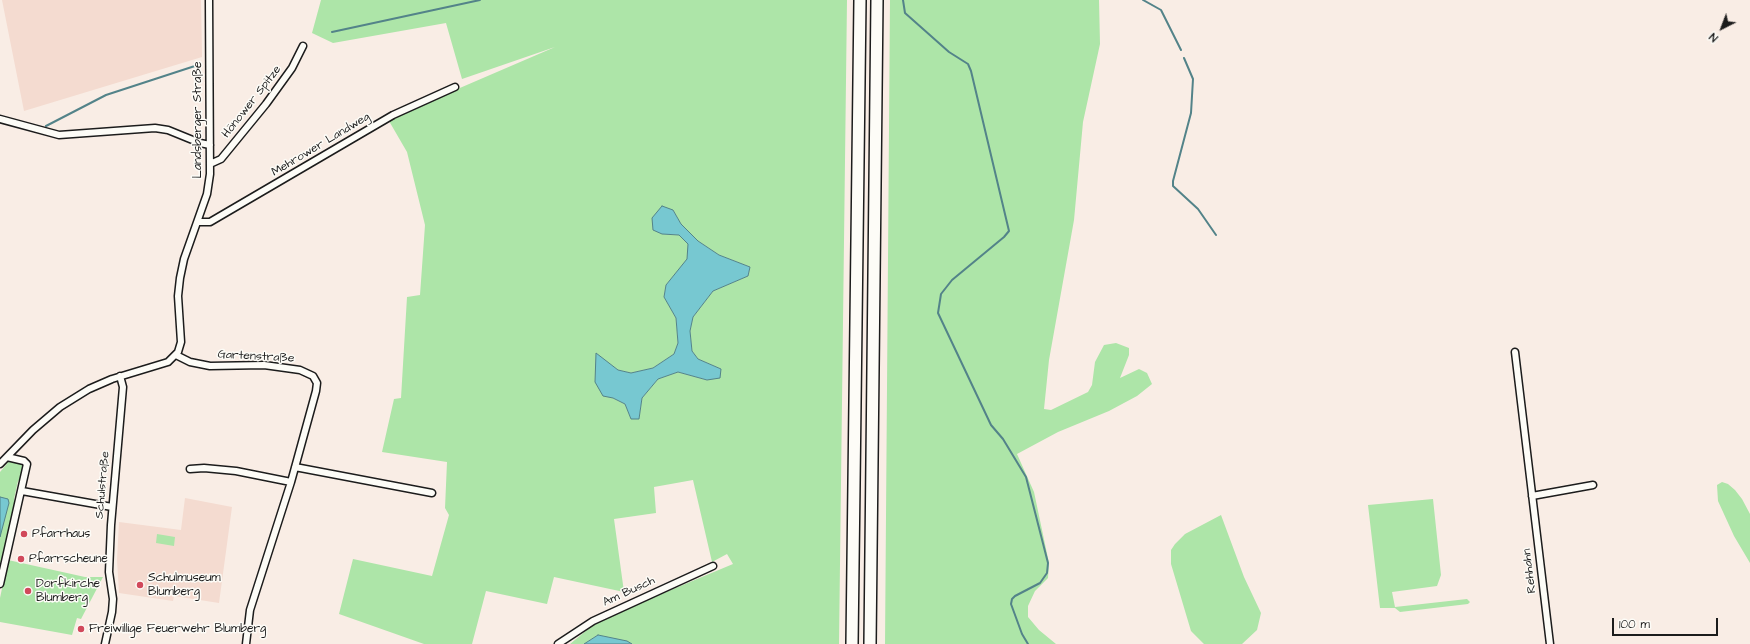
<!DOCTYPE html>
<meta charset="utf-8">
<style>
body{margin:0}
#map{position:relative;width:1750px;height:644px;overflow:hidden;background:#f9ede5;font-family:"Architects Daughter",sans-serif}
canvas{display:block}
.north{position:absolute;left:1702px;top:8px;width:40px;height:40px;-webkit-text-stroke:3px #fdfcf7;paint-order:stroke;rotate:222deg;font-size:11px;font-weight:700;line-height:16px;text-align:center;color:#1c1c1c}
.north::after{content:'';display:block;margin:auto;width:14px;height:18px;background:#1c1c1c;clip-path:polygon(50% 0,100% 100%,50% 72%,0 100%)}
.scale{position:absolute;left:1612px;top:618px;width:106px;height:18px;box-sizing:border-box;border:2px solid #1c1c1c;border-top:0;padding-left:5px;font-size:12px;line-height:14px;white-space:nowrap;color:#1c1c1c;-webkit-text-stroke:3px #fdfcf7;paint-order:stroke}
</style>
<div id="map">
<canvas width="1750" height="644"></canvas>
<div class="north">N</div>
<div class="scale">100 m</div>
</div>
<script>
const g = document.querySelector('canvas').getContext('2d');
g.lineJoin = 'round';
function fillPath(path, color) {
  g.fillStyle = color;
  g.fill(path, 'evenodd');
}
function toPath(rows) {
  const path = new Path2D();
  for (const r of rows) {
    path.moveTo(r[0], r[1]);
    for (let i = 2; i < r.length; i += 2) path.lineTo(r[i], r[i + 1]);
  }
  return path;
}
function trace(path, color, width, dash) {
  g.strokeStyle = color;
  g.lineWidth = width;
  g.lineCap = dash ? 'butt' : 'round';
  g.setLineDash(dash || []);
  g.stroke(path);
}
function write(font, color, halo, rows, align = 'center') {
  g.font = font + ' "Architects Daughter",sans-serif';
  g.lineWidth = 3;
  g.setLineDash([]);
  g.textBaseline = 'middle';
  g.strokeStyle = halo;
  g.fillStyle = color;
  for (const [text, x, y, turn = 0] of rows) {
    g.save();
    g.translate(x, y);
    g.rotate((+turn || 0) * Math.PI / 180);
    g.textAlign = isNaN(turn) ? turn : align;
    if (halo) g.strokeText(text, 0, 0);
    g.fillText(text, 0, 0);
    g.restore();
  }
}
fillPath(toPath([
 [2,0,201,0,202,57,24,111],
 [185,498,232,507,219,603,174,596,173,601,119,593,117,560,119,522,181,530]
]), '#f4dbd0');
fillPath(toPath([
 [321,0,847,0,839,644,632,644,598,635,584,644,570,644,599,620,733,564,727,554,712,562,693,480,654,487,656,513,614,519,624,592,554,577,547,604,486,591,472,644,424,644,339,614,353,559,432,576,449,515,445,508,447,462,382,452,394,399,401,398,407,297,420,295,425,225,407,152,389,121,418,106,555,47,462,79,446,23,333,43,312,33],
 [673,210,681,224,698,241,719,255,750,267,748,276,713,291,693,317,690,331,692,351,698,359,721,369,707,380,678,372,658,379,642,398,639,419,631,419,625,404,613,398,596,354,618,370,631,373,653,368,674,354,678,343,676,318,664,297,666,285,688,259,688,244,679,235,663,234],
 [890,0,1099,0,1100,44,1083,122,1074,220,1049,360,1044,409,1051,410,1088,392,1092,385,1095,362,1104,345,1116,343,1129,348,1129,355,1120,378,1139,369,1147,373,1152,384,1137,396,1109,411,1058,432,1017,454,1034,492,1049,563,1048,578,1035,591,1028,606,1028,617,1039,630,1056,644,885,644],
 [11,459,22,462,22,478,18,481,14,499,16,503,0,577,0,472],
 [1722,482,1728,484,1735,490,1742,499,1750,514,1750,563,1734,536,1718,501,1717,485],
 [1433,499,1441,575,1437,586,1392,592,1395,607,1467,599,1470,602,1468,604,1400,612,1395,608,1380,608,1368,505],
 [1221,515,1244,577,1261,613,1257,630,1242,644,1204,644,1191,631,1171,564,1171,550,1175,544,1185,534],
 [157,534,175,537,174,546,156,543],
 [8,560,85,577,103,577,81,619,77,618,72,635,0,622,0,598]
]), '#ade5a8');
const water = toPath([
 [662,206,673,210,681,224,698,241,719,255,750,267,748,276,713,291,693,317,690,331,692,351,698,359,721,369,720,378,707,380,678,372,658,379,642,398,639,419,631,419,625,404,613,398,603,396,595,382,596,353,618,370,631,373,653,368,674,354,678,343,676,318,664,297,666,285,687,259,688,244,679,235,662,234,653,230,652,218,662,206],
 [0,497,8,499,9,503,0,537,0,497],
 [598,635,627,641,632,644,584,644,598,635]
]);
fillPath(water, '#77c8d1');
trace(water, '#538389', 1);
trace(toPath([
 [903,0,905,13,949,52,968,64,971,71,1009,231,1004,237,952,280,941,294,938,313,991,425,1003,439,1026,477,1048,563,1047,573,1040,583,1015,596,1012,599,1011,604,1022,634,1028,644],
 [1143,0,1161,10,1181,50],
 [332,32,480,0],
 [1184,58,1193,79,1191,113,1173,181,1173,186,1198,209,1216,235],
 [46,126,106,95,201,64]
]), '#538389', 2);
const minor = toPath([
 [0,119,59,135,155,128,168,130,200,143,210,145],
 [210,164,221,159,266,104,292,68,303,46],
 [199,222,210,222,393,115,455,87],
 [1515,352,1550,644],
 [176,355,190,362,210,366,264,365,300,370,313,376,317,383,316,391,291,482,250,610,246,644],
 [0,464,33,430,60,407,89,389,112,379,168,362,178,352,181,342,178,296,180,278,184,259,207,194,210,174,209,0],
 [295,467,432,493],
 [190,469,204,468,236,471,291,482],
 [22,491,112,507],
 [1532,496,1593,485],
 [0,584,27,464,24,461,7,457],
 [105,644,112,612,113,599,109,572,111,525,123,387,120,376],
 [558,644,593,621,713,566]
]);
const motorway = toPath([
 [852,644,860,0],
 [870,644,877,0]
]);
trace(minor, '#1c1c1c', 9);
trace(motorway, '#1c1c1c', 14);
trace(minor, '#fdfcf7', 6);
trace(motorway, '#fdfcf7', 11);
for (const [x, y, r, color] of [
 [24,534,4,"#d1495b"],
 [21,559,4,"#d1495b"],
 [140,585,4,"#d1495b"],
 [28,591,4,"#d1495b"],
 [81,629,4,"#d1495b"]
]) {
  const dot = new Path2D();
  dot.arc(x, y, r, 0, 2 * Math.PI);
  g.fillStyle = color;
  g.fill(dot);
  trace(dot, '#fdfcf7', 1.5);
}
write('12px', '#1c1c1c', '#fdfcf7', [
 ["Hönower Spitze",252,102,-52],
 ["Landsberger Straße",198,120,-90],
 ["Mehrower Landweg",321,145,-31],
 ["Gartenstraße",256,357,3],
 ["Schulstraße",103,485,-85],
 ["Rehhahn",1530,571,-97],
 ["Am Busch",629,592,-25]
]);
write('12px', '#1c1c1c', '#fdfcf7', [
 ["Pfarrhaus",32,534],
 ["Pfarrscheune",29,559],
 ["Schulmuseum",148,578],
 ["Blumberg",148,592],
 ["Dorfkirche",36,584],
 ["Blumberg",36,598],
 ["Freiwillige Feuerwehr Blumberg",89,629]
], 'left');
</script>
